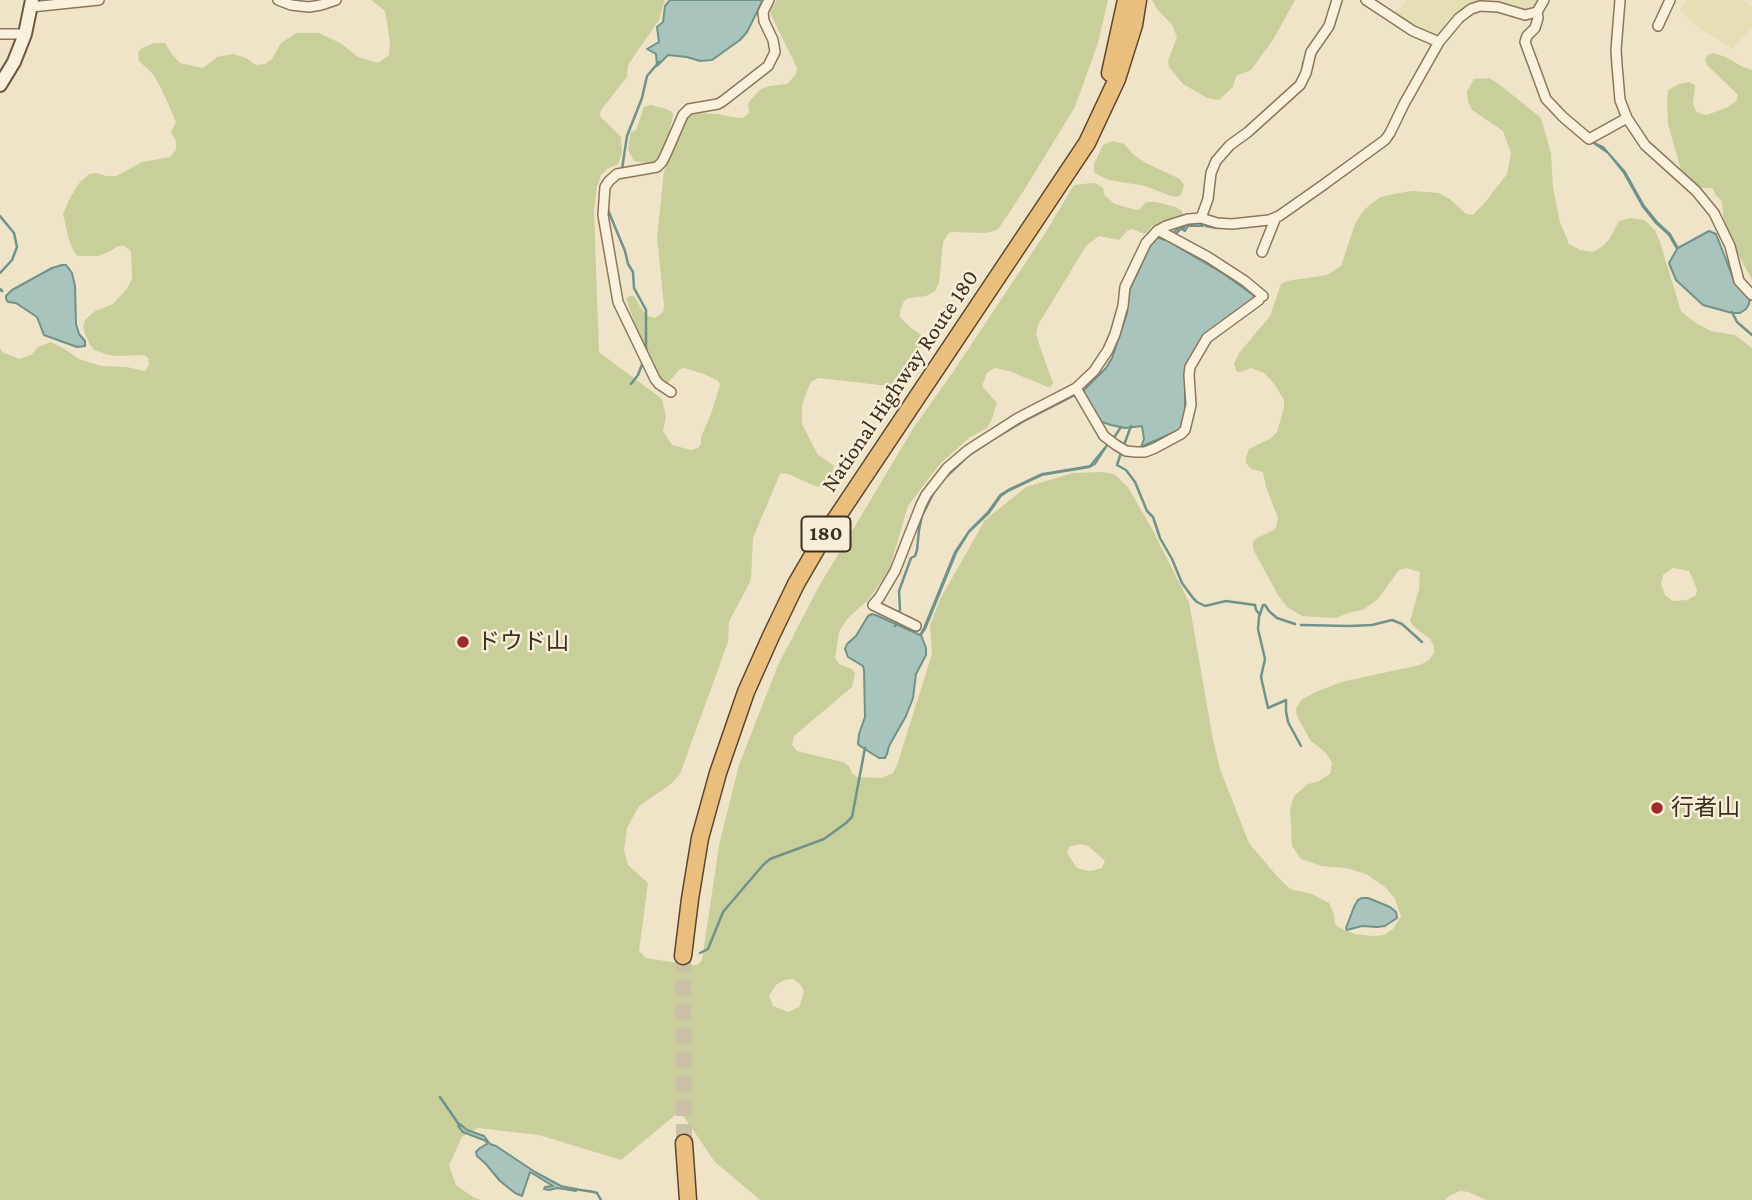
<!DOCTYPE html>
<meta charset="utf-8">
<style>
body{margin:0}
canvas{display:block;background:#f0e4c8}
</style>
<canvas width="1752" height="1200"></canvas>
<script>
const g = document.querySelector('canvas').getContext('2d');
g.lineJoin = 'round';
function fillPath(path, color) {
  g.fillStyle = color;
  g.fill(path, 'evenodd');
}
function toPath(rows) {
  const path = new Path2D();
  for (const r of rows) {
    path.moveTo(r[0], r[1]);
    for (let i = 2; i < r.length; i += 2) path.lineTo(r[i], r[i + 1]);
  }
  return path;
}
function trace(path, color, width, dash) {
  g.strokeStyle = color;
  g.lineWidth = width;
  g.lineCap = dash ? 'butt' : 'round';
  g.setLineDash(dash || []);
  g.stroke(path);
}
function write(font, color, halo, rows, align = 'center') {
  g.font = font + ' "Crimson Pro","Noto Sans JP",serif';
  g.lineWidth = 5;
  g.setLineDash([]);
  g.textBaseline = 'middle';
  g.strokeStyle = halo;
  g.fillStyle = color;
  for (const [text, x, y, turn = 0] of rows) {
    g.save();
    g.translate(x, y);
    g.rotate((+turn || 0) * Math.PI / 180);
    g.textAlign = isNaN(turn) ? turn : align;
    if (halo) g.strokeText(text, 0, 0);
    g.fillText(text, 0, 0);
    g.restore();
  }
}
fillPath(toPath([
 [1407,0,1541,0,1536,8,1526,11,1485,3,1442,33,1433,36,1415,29,1394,14],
 [1686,0,1744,0,1752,6,1752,28,1732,49,1717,38,1702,31,1680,10]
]), '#e6deb5');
fillPath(toPath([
 [371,0,665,0,659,20,628,65,627,77,601,110,600,116,621,137,622,153,618,164,607,169,601,175,597,187,594,211,599,352,662,399,666,417,663,431,672,445,691,450,698,448,701,444,701,437,711,414,720,385,718,381,704,374,684,368,680,369,667,384,662,382,638,333,626,298,632,295,635,297,641,308,648,316,655,318,663,312,664,306,657,237,664,171,685,121,689,116,696,113,718,114,731,117,743,118,749,113,748,104,751,99,761,89,769,86,787,84,796,74,797,68,771,15,771,10,777,0,1108,0,1098,43,1075,107,1023,192,999,228,995,231,986,233,951,232,948,234,943,242,939,283,935,291,926,296,909,298,904,301,900,312,900,317,911,328,920,334,923,338,920,348,898,381,892,386,888,386,819,378,812,381,809,386,802,405,802,424,818,455,833,465,834,467,829,482,821,487,815,486,788,474,782,473,780,474,753,538,751,580,729,622,728,642,680,774,671,784,639,806,627,828,624,850,628,865,648,883,639,951,646,958,691,965,697,965,702,960,719,845,739,765,778,665,818,588,914,427,953,372,1044,235,1072,188,1075,185,1091,183,1097,184,1103,188,1105,196,1115,204,1136,210,1140,209,1146,202,1156,202,1175,207,1181,210,1184,215,1182,217,1152,226,1145,234,1132,229,1127,231,1119,240,1099,236,1086,246,1038,325,1036,334,1038,341,1053,383,1050,388,1009,371,994,368,987,373,982,386,997,403,992,419,987,428,970,437,939,465,908,506,889,570,869,599,848,618,839,632,835,658,839,664,852,669,855,674,852,687,794,736,792,745,797,751,843,762,849,766,852,773,857,777,882,778,893,773,897,765,932,654,930,626,939,601,985,520,1026,487,1073,473,1101,472,1114,474,1128,487,1152,529,1189,602,1213,740,1220,769,1249,843,1276,875,1290,889,1312,894,1329,903,1334,914,1335,924,1342,929,1355,934,1373,936,1384,935,1393,929,1401,916,1395,899,1385,887,1366,874,1346,868,1321,866,1301,859,1292,846,1290,809,1294,796,1308,784,1317,782,1330,774,1332,763,1326,753,1310,740,1297,716,1296,709,1301,700,1316,692,1341,682,1420,665,1429,660,1434,653,1434,646,1430,639,1413,626,1410,621,1419,589,1420,572,1406,568,1399,570,1378,599,1363,610,1351,612,1336,618,1302,616,1287,607,1278,595,1253,549,1253,542,1257,538,1274,530,1276,527,1278,518,1266,487,1263,472,1251,469,1246,463,1246,457,1249,449,1271,438,1277,432,1284,407,1284,400,1275,385,1264,373,1251,368,1240,372,1236,371,1234,364,1239,353,1270,316,1281,284,1287,281,1327,275,1341,266,1355,224,1363,211,1372,203,1381,197,1399,193,1413,191,1439,193,1450,199,1466,214,1473,215,1486,201,1507,174,1511,153,1503,131,1472,110,1468,102,1467,91,1474,79,1489,78,1499,84,1541,118,1551,153,1553,188,1560,222,1569,244,1580,250,1593,252,1603,246,1610,238,1619,221,1630,218,1644,220,1655,230,1660,242,1681,311,1694,322,1711,331,1735,335,1752,348,1752,1200,1486,1200,1469,1192,1460,1191,1449,1196,1445,1200,760,1200,715,1162,680,1111,621,1160,539,1135,478,1128,462,1137,449,1165,456,1185,473,1197,481,1200,0,1200,0,348,2,352,19,359,31,355,38,347,51,342,63,348,79,359,101,366,127,367,145,371,149,365,148,358,144,355,116,356,105,354,94,350,89,343,83,328,85,320,95,311,113,304,126,290,132,279,131,251,124,246,118,246,109,252,98,256,78,256,74,252,69,240,63,214,70,198,80,182,89,174,96,173,106,176,116,176,142,162,170,157,176,150,176,141,171,132,176,122,162,90,153,74,139,61,138,53,142,48,154,43,165,43,171,53,180,63,203,68,217,57,233,54,246,58,256,65,265,64,272,59,281,43,296,33,319,33,342,44,358,57,378,63,389,55,390,42,385,11],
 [1673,568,1689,571,1697,589,1696,595,1687,600,1673,601,1665,595,1661,584,1663,575],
 [1080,844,1088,846,1105,861,1102,868,1090,871,1077,868,1067,853,1069,847],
 [793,979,800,984,804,991,799,1007,788,1012,773,1006,769,996,776,985,784,980],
 [1152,0,1295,0,1273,40,1251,70,1236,76,1233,87,1219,100,1207,98,1183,84,1169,67,1168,61,1177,37,1172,25,1157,9],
 [1713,53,1726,57,1743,67,1752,70,1752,280,1724,228,1722,201,1717,197,1712,188,1702,188,1694,183,1681,170,1668,124,1667,102,1668,90,1679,84,1689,82,1695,85,1693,104,1696,111,1701,114,1707,115,1728,107,1736,101,1738,95,1707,65,1705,59,1708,55],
 [651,105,666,109,672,112,673,116,666,145,660,160,651,164,634,161,628,150,630,133,636,130,644,107],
 [1113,141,1124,144,1134,155,1146,163,1180,179,1184,185,1181,195,1176,197,1168,195,1145,186,1109,180,1098,175,1094,172,1094,164,1103,145]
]), '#c9cf9b');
const water = toPath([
 [670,0,763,0,747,32,740,40,712,60,700,61,687,57,668,55,657,66,656,54,647,49,659,42,657,27,663,22,665,6,670,0],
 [1592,142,1603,147,1625,172,1644,206,1657,222,1670,234,1678,248,1709,231,1716,234,1735,283,1750,297,1749,304,1746,309,1740,313,1732,313,1703,305,1676,280,1669,263,1677,249,1669,235,1655,222,1643,207,1624,173,1608,153,1592,142],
 [1196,223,1203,224,1203,226,1188,226,1185,231,1183,230,1184,228,1181,229,1168,241,1224,274,1256,297,1206,333,1189,361,1185,374,1185,410,1181,429,1141,447,1144,439,1142,426,1125,428,1111,425,1099,421,1083,391,1106,368,1112,358,1127,313,1129,291,1151,244,1157,237,1164,240,1180,227,1196,223],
 [62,265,66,265,72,273,75,286,76,324,79,334,85,341,85,346,77,347,44,335,37,317,16,303,8,302,6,299,6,296,12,290,52,268,62,265],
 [1108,444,1095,464,1090,467,1042,475,1008,491,1001,496,989,513,969,532,956,553,925,629,921,635,926,648,926,655,916,674,913,698,906,716,889,746,887,754,885,758,879,758,860,746,858,744,859,734,865,717,864,670,863,666,848,657,845,649,847,644,856,636,868,616,872,614,878,616,920,635,924,628,955,552,969,531,988,512,1000,495,1008,490,1042,474,1090,466,1108,444],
 [1362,898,1368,898,1390,907,1396,912,1397,918,1385,926,1377,927,1362,926,1347,930,1346,928,1354,907,1358,900,1362,898],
 [460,1124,467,1130,484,1136,490,1144,496,1146,535,1172,561,1186,576,1189,576,1191,557,1188,549,1190,544,1189,545,1187,553,1186,530,1172,522,1196,515,1193,500,1181,486,1164,477,1156,476,1152,480,1148,487,1144,486,1141,463,1132,458,1126,460,1124]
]);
fillPath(water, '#a9c4bc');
trace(water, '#6f938a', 2);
trace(toPath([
 [1303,66,1303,63],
 [622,169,627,136,642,98,647,76,659,62],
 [608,210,625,251,628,264,633,272,634,288,646,310,646,351],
 [0,216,14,233,17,247,12,260,0,273],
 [1206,226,1217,228],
 [0,289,2,291],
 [1732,312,1737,322,1752,335],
 [631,384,638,375,643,362],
 [1115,436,1121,427],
 [1124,445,1131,426],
 [1121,453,1117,465,1126,470,1135,482,1147,511,1153,517,1160,538,1172,559,1182,583,1193,598,1197,602,1205,606,1226,601,1255,605,1256,610,1260,615],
 [947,476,968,456,992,440,1024,421,1077,394],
 [1295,624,1277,618,1269,611,1265,605,1263,605,1259,617,1258,629,1265,659,1261,677,1268,708,1286,700,1286,711,1288,722,1301,746],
 [1301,625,1350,626,1372,625,1392,620,1402,624,1422,642],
 [895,626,900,610,899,591,911,558,915,556,917,550,919,530,922,516,934,492],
 [700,953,708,949,723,912,763,865,770,859,824,839,846,823,852,817,865,748],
 [440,1097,460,1126],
 [574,1189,594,1192,597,1193,601,1200]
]), '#6f938a', 2.5);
trace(toPath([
 [683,956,684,1143]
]), '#ccc0a6', 16, [16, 8]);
const minor = toPath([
 [278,0,291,5,309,7,321,5,336,0],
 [1366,0,1413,31,1439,42],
 [1544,0,1537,12,1538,18,1535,28,1527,36,1525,42,1546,99,1563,117,1589,139,1627,118],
 [1620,0,1616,50,1617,65,1620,100,1627,118,1645,145,1696,191,1714,213,1730,246,1739,281,1752,295],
 [31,7,99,0],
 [1658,26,1670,0],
 [0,34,25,34],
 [1201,218,1208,199,1211,173,1216,161,1230,145,1248,132,1300,85,1306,73,1311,52,1329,26,1337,0],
 [1158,230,1208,257,1245,281,1263,296],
 [1262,252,1276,217],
 [1076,388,1104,436,1116,445,1126,451,1136,452,1145,452,1155,448,1181,434,1185,430,1191,405,1189,375,1190,367,1207,338,1259,300],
 [671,392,659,384,655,379,618,302,603,215,605,187,609,181,617,174,657,167,662,162,666,154,683,115,689,109,718,104,723,101,768,66,775,52,773,40,764,21,763,12,769,0],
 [916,626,873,605,879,598,895,571,921,505,926,495,947,468,968,450,1018,418,1076,388,1094,371,1108,350,1115,334,1123,306,1125,287,1146,243,1157,231,1166,226,1188,219,1201,218,1217,223,1232,224,1269,220,1279,216,1319,188,1385,140,1390,133,1404,104,1439,42,1459,18,1471,9,1480,6,1498,7,1525,15,1537,12]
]);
const secondary = toPath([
 [0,85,14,62,25,34,32,0]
]);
const trunk = toPath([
 [1110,73,1126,0],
 [683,956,690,899,700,838,718,773,746,692,771,636,796,584,821,541,1087,143,1117,79,1134,25,1138,0],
 [684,1143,688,1200]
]);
trace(minor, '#8d765c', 12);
trace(secondary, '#6f573f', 16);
trace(trunk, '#5b4430', 19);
trace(minor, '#faf1dc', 9);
trace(secondary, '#faf1dc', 12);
trace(trunk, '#eabe7c', 16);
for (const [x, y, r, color] of [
 [463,642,7,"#9e2a2b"],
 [1657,808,7,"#9e2a2b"]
]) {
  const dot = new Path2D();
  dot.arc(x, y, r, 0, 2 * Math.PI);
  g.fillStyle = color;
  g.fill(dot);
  trace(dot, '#f7eed8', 2.5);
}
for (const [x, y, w] of [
 [826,534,49]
]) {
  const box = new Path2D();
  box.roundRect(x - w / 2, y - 17.5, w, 35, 5);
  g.fillStyle = '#f7eed8';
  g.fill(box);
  trace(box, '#3d2e20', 2);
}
write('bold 21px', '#3d2e20', null, [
 ["180",826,534]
]);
write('23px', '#3d2e20', '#f7eed8', [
 ["National Highway Route 180",900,381,-56]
]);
write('23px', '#3d2e20', '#f7eed8', [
 ["ドウド山",477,642],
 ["行者山",1671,808]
], 'left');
</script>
